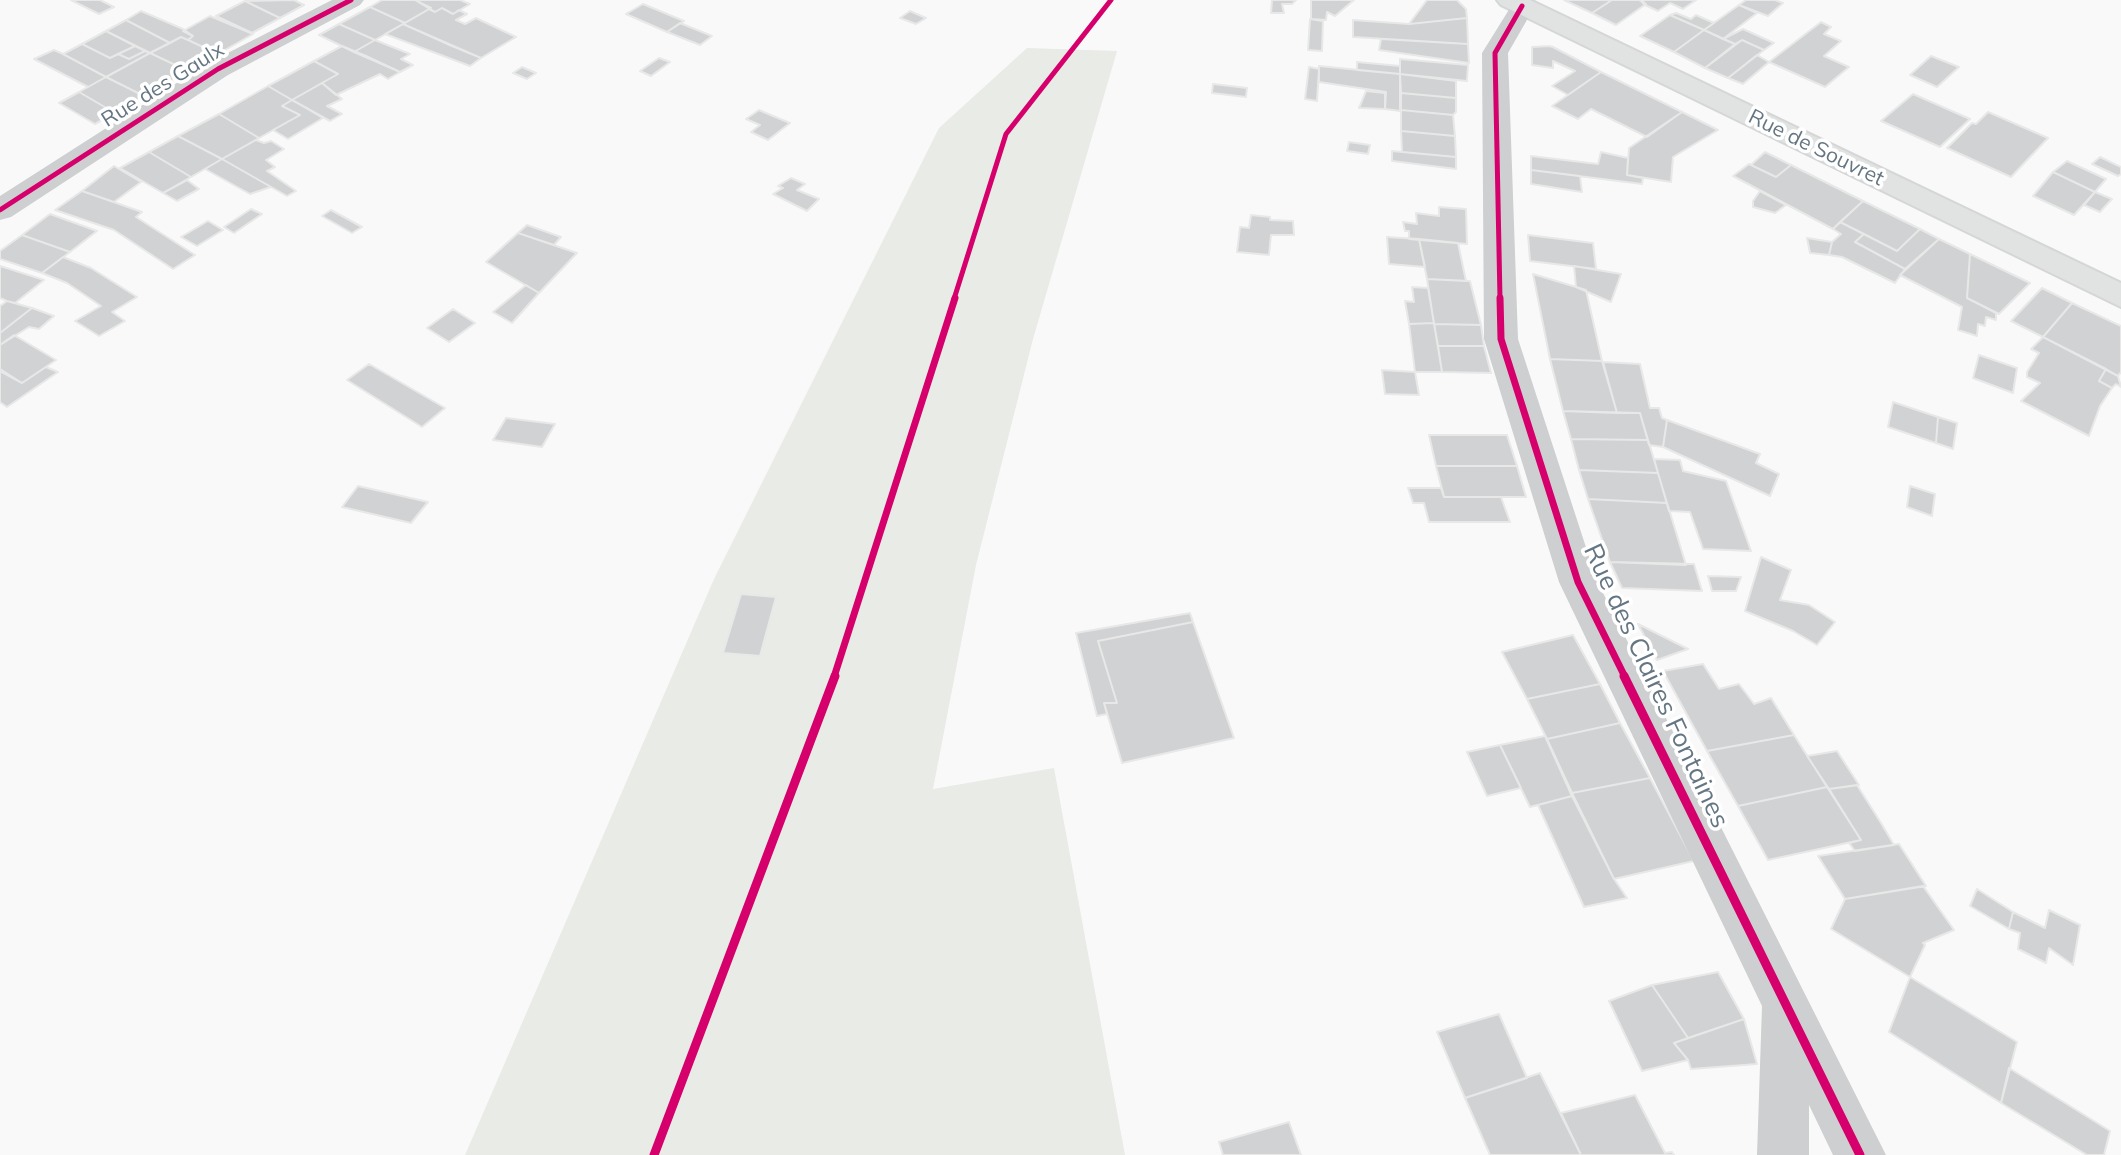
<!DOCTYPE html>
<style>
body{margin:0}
canvas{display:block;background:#f9f9f9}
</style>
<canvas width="2121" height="1155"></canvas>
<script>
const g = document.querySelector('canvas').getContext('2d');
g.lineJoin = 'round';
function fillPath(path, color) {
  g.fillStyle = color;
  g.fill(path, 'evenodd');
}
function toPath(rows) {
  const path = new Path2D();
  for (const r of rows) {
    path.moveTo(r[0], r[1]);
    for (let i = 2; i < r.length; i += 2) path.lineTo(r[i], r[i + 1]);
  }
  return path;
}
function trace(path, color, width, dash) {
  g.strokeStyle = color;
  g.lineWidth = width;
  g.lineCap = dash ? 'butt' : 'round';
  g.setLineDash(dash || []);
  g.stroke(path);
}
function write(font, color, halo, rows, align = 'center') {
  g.font = font + ' Mulish,sans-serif';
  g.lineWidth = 7;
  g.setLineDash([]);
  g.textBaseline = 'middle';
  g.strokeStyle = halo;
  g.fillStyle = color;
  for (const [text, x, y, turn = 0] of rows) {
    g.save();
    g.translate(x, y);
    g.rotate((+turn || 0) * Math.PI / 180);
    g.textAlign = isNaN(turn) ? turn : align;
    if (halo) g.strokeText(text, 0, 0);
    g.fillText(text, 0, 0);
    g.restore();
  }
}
fillPath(toPath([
 [1027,48,1117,51,1033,339,976,565,933,789,1054,768,1125,1155,465,1155,714,579,939,128]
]), '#e8ebe6');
const building = toPath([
 [71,0,100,0,114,7,99,14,71,0],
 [294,0,304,5,280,18,245,1,294,0],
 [382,0,415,0,431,8,405,23,370,7,382,0],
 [415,0,460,0,470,4,453,14,442,8,435,12,415,0],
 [1272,0,1296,0,1292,4,1282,4,1284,13,1271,13,1272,0],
 [1311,0,1354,0,1335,16,1327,12,1326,20,1311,19,1311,0],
 [1427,0,1457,0,1466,9,1467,18,1409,24,1427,0],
 [1564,0,1612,0,1592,13,1564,0],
 [1612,0,1639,0,1646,4,1616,25,1592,13,1612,0],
 [1645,0,1696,0,1683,9,1670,3,1658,11,1645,5,1642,2,1645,0],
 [1746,0,1775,0,1783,3,1768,16,1739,5,1746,0],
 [245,1,255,6,280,18,252,33,216,16,245,1],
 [643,4,684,21,667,32,626,14,643,4],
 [1739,5,1757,13,1723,39,1704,30,1739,5],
 [370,7,405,23,375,40,339,24,370,7],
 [442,8,453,14,459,10,467,14,456,20,465,24,476,18,516,37,481,58,403,24,429,9,435,12,442,8],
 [141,11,183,29,193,36,188,40,181,37,170,43,126,20,141,11],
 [910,11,926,18,916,24,900,18,910,11],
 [1676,13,1691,19,1696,15,1714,23,1704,30,1670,15,1676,13],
 [1670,15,1704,30,1674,52,1640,36,1670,15],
 [210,16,253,34,218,54,188,40,193,36,183,31,210,16],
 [1467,18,1468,44,1353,37,1353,20,1409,24,1467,18],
 [1310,19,1323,21,1322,51,1308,50,1310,19],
 [126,20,170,43,150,53,106,31,126,20],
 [1821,22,1831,27,1824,34,1841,41,1824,56,1849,67,1825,87,1769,62,1821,22],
 [680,23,712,36,700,45,667,32,680,23],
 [339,24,375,40,354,52,319,35,339,24],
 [403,24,452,46,481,58,470,66,385,34,403,24],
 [1743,29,1774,43,1764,50,1742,40,1735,44,1723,39,1743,29],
 [1704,30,1735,44,1705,68,1674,52,1704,30],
 [106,31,135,46,110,58,82,44,106,31],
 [181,37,188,40,218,54,188,71,150,53,181,37],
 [1381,39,1468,44,1469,63,1379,50,1381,39],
 [375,40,410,54,401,59,413,65,400,72,354,52,375,40],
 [1742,40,1764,50,1728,78,1705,68,1742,40],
 [82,44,110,58,118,54,129,59,145,51,150,53,106,77,63,54,82,44],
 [135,46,145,51,129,59,118,54,135,46],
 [342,46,366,56,400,72,388,79,380,74,336,95,322,83,338,74,314,61,342,46],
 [1549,46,1553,47,1601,72,1568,95,1552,86,1575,71,1553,61,1553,68,1532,65,1532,47,1549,46],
 [54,50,63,54,106,77,88,87,34,59,54,50],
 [150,53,188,71,144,96,106,77,150,53],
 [1757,55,1769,62,1743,84,1728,78,1757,55],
 [1931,56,1959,67,1937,87,1910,75,1931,56],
 [659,58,670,62,651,76,640,71,659,58],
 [1400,59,1468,65,1467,81,1400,74,1400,59],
 [314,61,338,74,292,100,268,86,314,61],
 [1357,62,1400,66,1400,74,1357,70,1357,62],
 [1319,66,1400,74,1400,111,1385,109,1386,92,1319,82,1319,66],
 [522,67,536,73,527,79,513,73,522,67],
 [1309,67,1319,69,1317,101,1305,99,1309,67],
 [1601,72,1680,111,1682,112,1647,137,1591,109,1578,119,1552,106,1601,72],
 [1400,74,1456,81,1456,98,1401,93,1400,74],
 [106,77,144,96,115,113,79,92,106,77],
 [322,83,342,99,327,106,342,114,330,121,292,100,322,83],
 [1213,84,1247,88,1246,97,1212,93,1213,84],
 [268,86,292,100,282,106,300,115,259,138,219,114,268,86],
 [1366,91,1385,93,1385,109,1359,108,1366,91],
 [79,92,115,113,95,124,59,103,79,92],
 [1401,93,1456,98,1456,112,1453,115,1401,110,1401,93],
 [1913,94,1970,119,1940,147,1881,121,1913,94],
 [292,100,323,118,288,139,273,130,300,115,282,106,292,100],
 [759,110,773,116,790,123,768,140,751,132,760,125,746,119,759,110],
 [1401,110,1453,115,1455,136,1401,131,1401,110],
 [1682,112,1718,130,1673,157,1671,182,1627,175,1629,148,1682,112],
 [1988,112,2048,138,2011,177,1947,148,1972,123,1976,124,1988,112],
 [219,114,259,138,222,159,178,136,219,114],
 [1401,131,1455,136,1456,157,1402,152,1401,131],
 [178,136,222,159,191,177,149,152,178,136],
 [256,140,264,143,271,141,284,149,266,160,275,167,267,171,296,191,287,196,222,159,256,140],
 [1349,142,1370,145,1368,154,1347,151,1349,142],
 [1392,151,1456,157,1456,169,1392,161,1392,151],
 [149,152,191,177,163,193,120,168,149,152],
 [1601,152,1628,158,1627,175,1643,178,1642,184,1531,170,1531,156,1598,164,1601,152],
 [1765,152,1791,165,1776,177,1751,165,1765,152],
 [2100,157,2121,167,2121,174,2118,176,2092,164,2100,157],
 [222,159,271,187,250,194,205,169,222,159],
 [2067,161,2106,179,2095,192,2053,172,2067,161],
 [1749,164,1776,177,1791,165,1863,201,1833,229,1733,176,1749,164],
 [114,166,141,182,114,202,82,191,114,166],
 [1531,170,1580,176,1582,192,1531,184,1531,170],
 [2053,172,2095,192,2074,215,2033,196,2053,172],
 [791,178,805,184,797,190,819,199,807,211,773,194,783,188,778,186,791,178],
 [187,180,199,189,177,201,163,193,187,180],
 [82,191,142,212,136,217,195,255,173,269,114,230,55,210,82,191],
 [1760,191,1786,205,1775,213,1753,207,1753,201,1760,191],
 [2095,192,2112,199,2100,212,2084,205,2095,192],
 [1863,201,1918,228,1920,229,1897,251,1840,222,1863,201],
 [1439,207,1466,209,1467,244,1409,239,1409,231,1405,231,1403,222,1417,224,1416,213,1439,216,1439,207],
 [251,209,262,214,234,233,224,227,251,209],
 [331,210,362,227,352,233,322,216,331,210],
 [50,214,97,231,70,252,22,235,50,214],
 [1251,215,1270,217,1270,220,1293,221,1294,235,1271,235,1269,255,1237,252,1240,227,1249,228,1251,215],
 [208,221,223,230,197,246,181,237,208,221],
 [1840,222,1864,234,1855,242,1905,269,1895,283,1842,257,1829,255,1832,242,1841,234,1833,229,1840,222],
 [527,225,561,237,554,245,518,233,527,225],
 [1920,229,1939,239,1905,269,1855,242,1864,234,1897,251,1920,229],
 [518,233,577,253,539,293,486,262,518,233],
 [22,235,70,252,42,273,0,259,0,251,22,235],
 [1528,235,1593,243,1596,269,1530,261,1528,235],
 [1387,237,1419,239,1425,267,1389,264,1387,237],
 [1807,238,1832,242,1829,255,1810,253,1807,238],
 [1419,239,1458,243,1466,281,1427,279,1419,239],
 [1939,239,1970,254,1967,298,1996,313,1996,320,1986,317,1985,326,1978,324,1977,336,1958,330,1962,307,1900,275,1939,239],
 [1970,254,2030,283,1999,314,1967,298,1970,254],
 [63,257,91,268,137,297,112,312,125,321,99,336,75,321,101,306,67,283,42,273,63,257],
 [0,266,44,280,15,303,7,301,0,298,0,266],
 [1574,266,1621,274,1611,302,1576,287,1574,266],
 [1533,274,1586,290,1602,361,1550,359,1533,274],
 [1427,279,1470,281,1481,325,1434,324,1427,279],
 [526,285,539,293,512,323,493,312,526,285],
 [1412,287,1428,288,1434,323,1409,324,1405,301,1414,302,1412,287],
 [2042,288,2072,303,2043,337,2011,321,2042,288],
 [7,301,32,308,0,333,0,306,7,301],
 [2072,303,2121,326,2121,372,2118,376,2043,337,2072,303],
 [32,308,54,316,39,329,29,327,0,345,0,333,32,308],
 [453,309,475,323,449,342,427,328,453,309],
 [1434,323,1442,372,1415,372,1409,324,1434,323],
 [1434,324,1481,325,1484,346,1438,346,1434,324],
 [14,335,56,360,22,383,0,369,0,345,14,335],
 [2043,337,2106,369,2099,381,2112,388,2100,406,2089,436,2021,401,2040,383,2027,377,2027,372,2039,353,2031,349,2043,337],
 [1438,346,1484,346,1491,373,1442,372,1438,346],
 [1979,355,2017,368,2013,393,1973,378,1979,355],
 [1550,359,1602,361,1617,413,1563,411,1550,359],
 [1603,362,1640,364,1650,408,1659,408,1662,418,1667,420,1663,447,1649,445,1640,413,1617,413,1603,362],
 [369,364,445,408,422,427,347,380,369,364],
 [46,367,58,372,7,407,0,402,0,371,22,383,46,367],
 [2106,369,2118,376,2121,387,2116,384,2112,388,2099,381,2106,369],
 [1382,370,1415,372,1419,395,1385,394,1382,370],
 [1893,402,1938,417,1936,443,1888,427,1893,402],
 [1563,411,1640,413,1648,440,1571,439,1563,411],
 [1938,417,1957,423,1953,449,1936,443,1938,417],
 [506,418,555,424,542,447,493,440,506,418],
 [1667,420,1760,454,1756,463,1779,474,1770,496,1663,447,1667,420],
 [1429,435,1507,435,1517,466,1436,466,1429,435],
 [1571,439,1648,440,1658,473,1579,470,1571,439],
 [1654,459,1680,460,1683,471,1726,481,1751,551,1703,549,1690,512,1669,511,1654,459],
 [1436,466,1517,466,1526,497,1444,497,1436,466],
 [1579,470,1658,473,1667,503,1588,499,1579,470],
 [358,486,428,502,411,523,342,507,358,486],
 [1910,486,1935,494,1932,516,1907,507,1910,486],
 [1408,488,1441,488,1444,497,1501,497,1510,522,1429,522,1424,503,1413,503,1408,488],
 [1588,499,1667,503,1686,565,1610,562,1588,499],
 [1761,557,1791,570,1780,600,1809,605,1835,622,1817,645,1793,631,1745,611,1761,557],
 [1610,562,1694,564,1702,591,1622,588,1610,562],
 [1708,576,1741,577,1736,591,1712,591,1708,576],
 [741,594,776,597,760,656,723,653,741,594],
 [1190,613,1193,622,1098,641,1117,703,1104,703,1107,714,1097,716,1076,633,1190,613],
 [1193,622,1234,738,1122,763,1104,703,1117,703,1098,641,1193,622],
 [1638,624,1688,649,1657,660,1638,624],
 [1573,635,1600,684,1527,699,1502,652,1573,635],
 [1703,664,1719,689,1739,684,1754,704,1771,698,1794,735,1707,751,1663,671,1703,664],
 [1600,684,1620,723,1547,739,1527,699,1600,684],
 [1620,723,1650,778,1572,793,1547,739,1620,723],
 [1794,735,1827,787,1738,806,1707,751,1794,735],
 [1545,736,1572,796,1530,807,1500,745,1545,736],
 [1500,745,1521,788,1487,796,1467,752,1500,745],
 [1837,751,1859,785,1829,789,1807,756,1837,751],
 [1650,778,1694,861,1614,879,1572,793,1650,778],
 [1857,785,1881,823,1894,845,1855,851,1849,843,1861,840,1829,789,1857,785],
 [1827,787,1861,840,1768,860,1738,806,1827,787],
 [1572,796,1614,879,1627,898,1584,907,1538,805,1572,796],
 [1899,844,1926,886,1845,899,1818,856,1899,844],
 [1923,886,1954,930,1923,943,1925,945,1910,977,1831,929,1845,899,1923,886],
 [1977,889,2013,912,2009,929,1970,906,1977,889],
 [2049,910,2080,925,2073,965,2049,948,2046,963,2018,949,2020,933,2009,929,2013,912,2045,928,2049,910],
 [1718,972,1744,1019,1688,1038,1652,985,1718,972],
 [1910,977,2017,1042,2001,1103,1889,1032,1910,977],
 [1652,985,1688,1038,1674,1043,1688,1060,1642,1071,1609,1001,1652,985],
 [1499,1014,1527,1078,1465,1098,1437,1032,1499,1014],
 [1744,1019,1757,1064,1691,1069,1688,1060,1674,1043,1744,1019],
 [2009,1068,2110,1131,2104,1155,2087,1155,2001,1103,2009,1068],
 [1540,1073,1581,1155,1490,1155,1465,1098,1540,1073],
 [1635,1095,1665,1153,1672,1152,1674,1155,1581,1155,1561,1113,1635,1095],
 [1289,1122,1301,1155,1223,1155,1219,1142,1289,1122]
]);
fillPath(building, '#d0d2d3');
trace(building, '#e8e8e8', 2);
const secondary = toPath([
 [1497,0,1530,0,2121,283,2121,307,1501,5,1497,0]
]);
trace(secondary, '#d5d6d7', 4);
fillPath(toPath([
 [332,0,364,0,360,5,228,75,11,217,0,220,0,196,208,63,332,0],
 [1515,0,1531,1,1535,6,1508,53,1518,339,1597,581,1886,1155,1833,1155,1809,1105,1809,1155,1757,1155,1762,1006,1559,582,1484,339,1482,53,1515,0]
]), '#cecfd0');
fillPath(secondary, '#e1e2e2');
trace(toPath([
 [0,210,218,69,351,0],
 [954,299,1006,134,1111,0],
 [1500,299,1495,53,1522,6]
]), '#d6006c', 5);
trace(toPath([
 [1500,298,1501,339,1578,582,1625,677],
 [834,677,955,298]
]), '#d6006c', 7);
trace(toPath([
 [1624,676,1860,1155],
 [654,1155,835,676]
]), '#d6006c', 9);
write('21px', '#657683', '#fff', [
 ["Rue des Gaulx",163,85,-32],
 ["Rue de Souvret",1816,148,26]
]);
write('26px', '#657683', '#fff', [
 ["Rue des Claires Fontaines",1656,686,65]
]);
</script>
